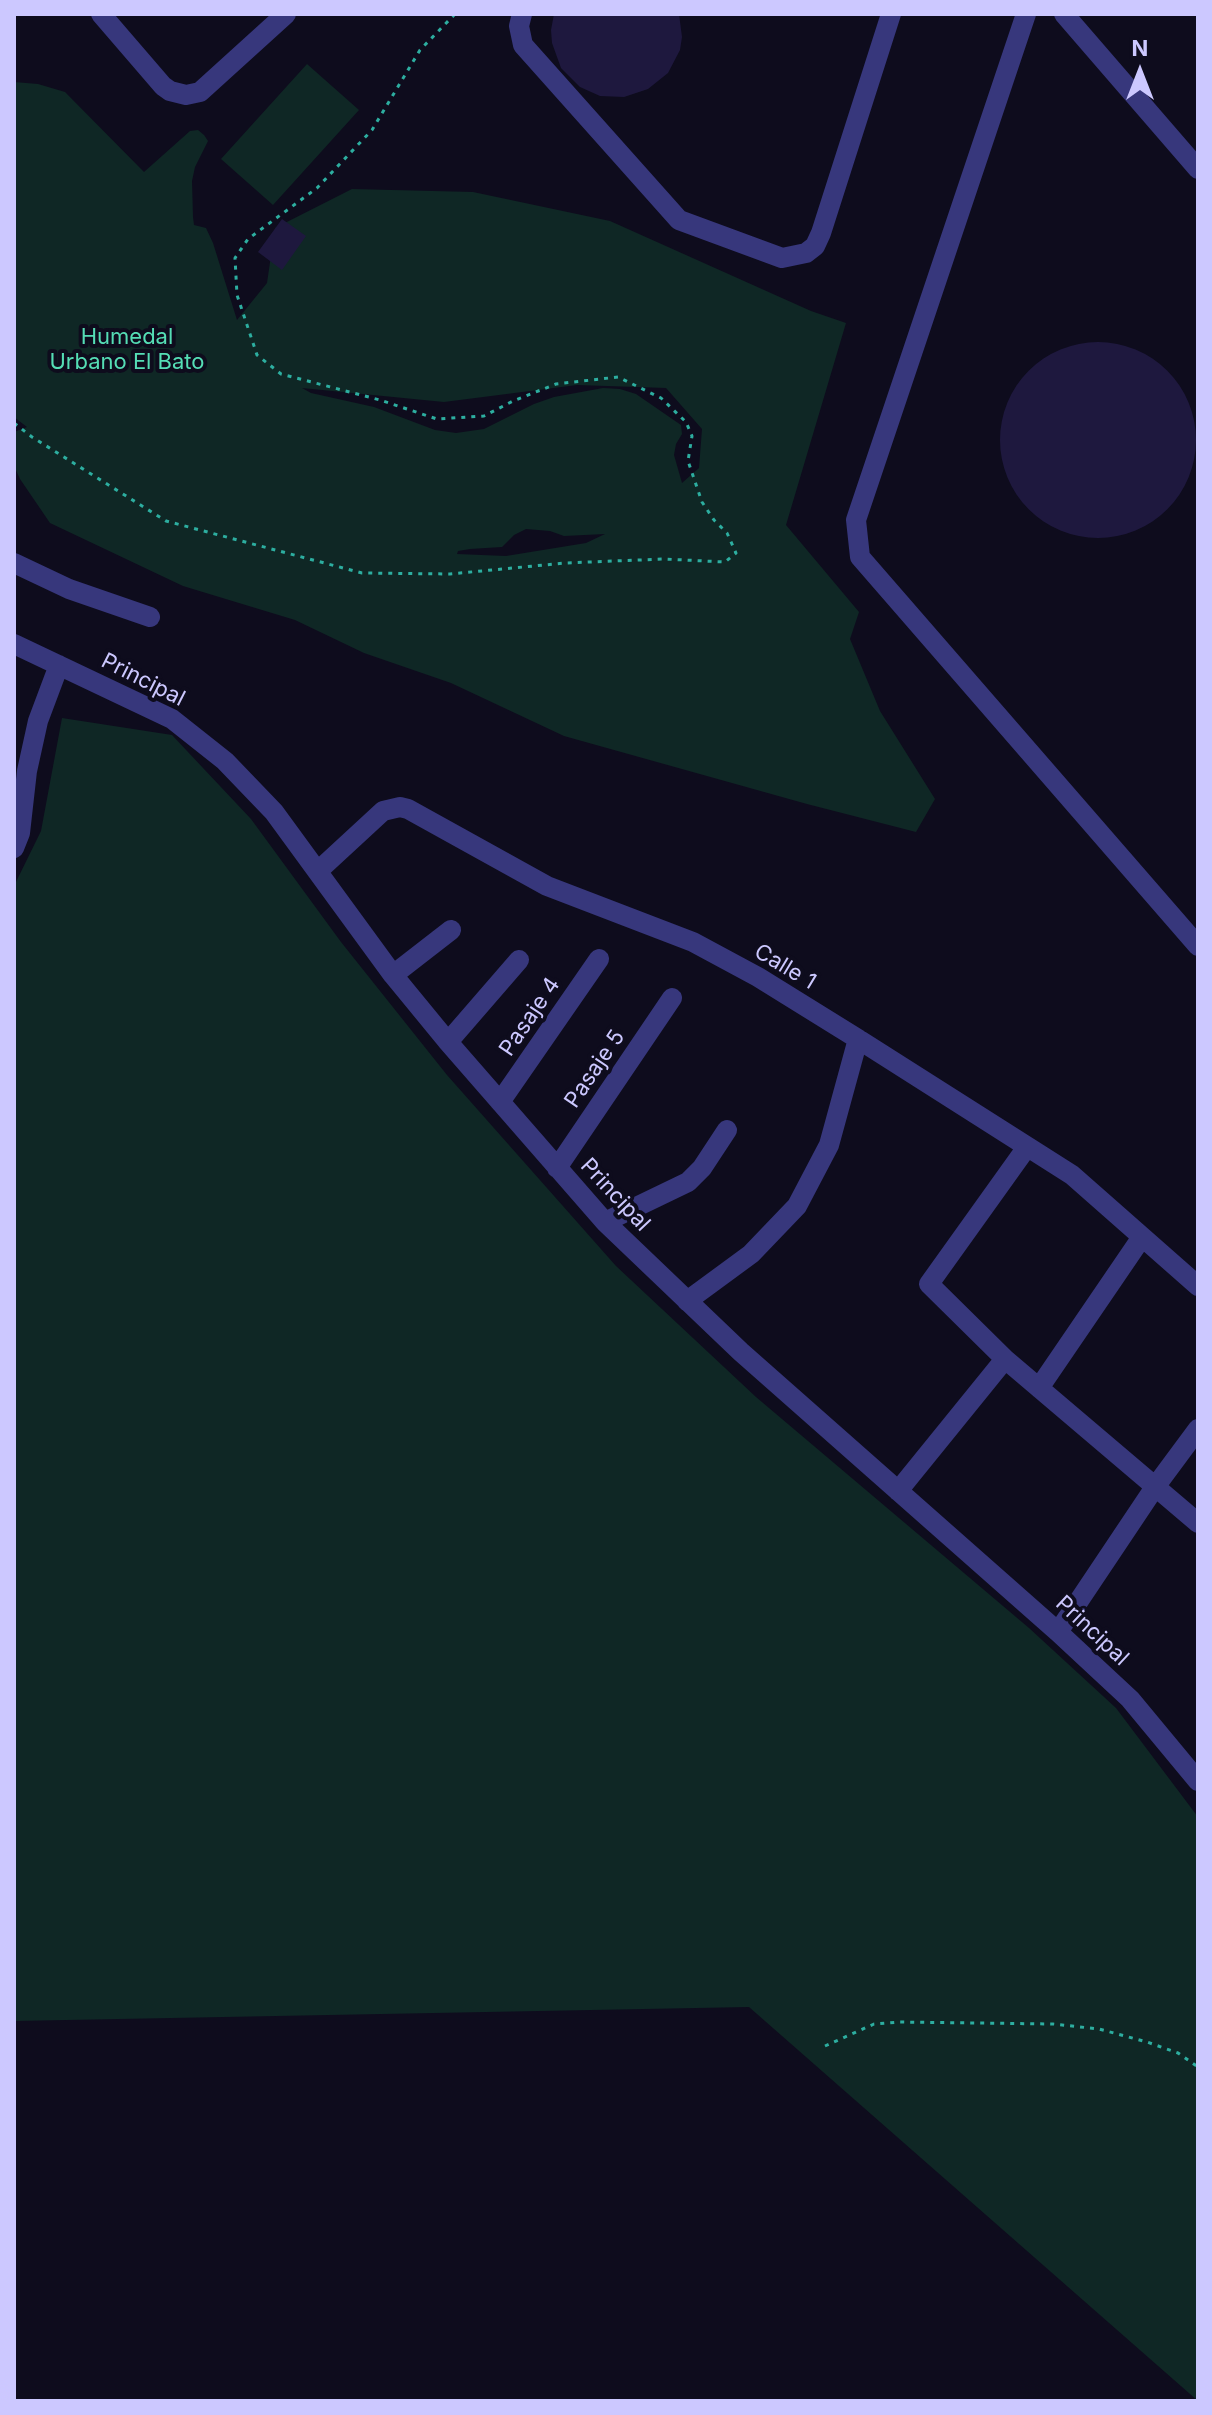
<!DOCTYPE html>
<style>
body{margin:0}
#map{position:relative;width:1212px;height:2415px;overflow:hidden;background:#0e0c1d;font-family:Inter,sans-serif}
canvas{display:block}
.frame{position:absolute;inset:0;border:16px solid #ccc8ff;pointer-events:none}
.north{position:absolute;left:1100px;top:32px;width:80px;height:80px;-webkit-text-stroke:6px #0e0c1d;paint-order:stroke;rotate:0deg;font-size:22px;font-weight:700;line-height:32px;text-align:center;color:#ccc8ff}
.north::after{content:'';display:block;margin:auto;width:28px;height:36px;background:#ccc8ff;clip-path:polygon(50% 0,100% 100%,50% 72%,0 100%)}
</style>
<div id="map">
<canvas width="1212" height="2415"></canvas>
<div class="frame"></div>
<div class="north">N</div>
</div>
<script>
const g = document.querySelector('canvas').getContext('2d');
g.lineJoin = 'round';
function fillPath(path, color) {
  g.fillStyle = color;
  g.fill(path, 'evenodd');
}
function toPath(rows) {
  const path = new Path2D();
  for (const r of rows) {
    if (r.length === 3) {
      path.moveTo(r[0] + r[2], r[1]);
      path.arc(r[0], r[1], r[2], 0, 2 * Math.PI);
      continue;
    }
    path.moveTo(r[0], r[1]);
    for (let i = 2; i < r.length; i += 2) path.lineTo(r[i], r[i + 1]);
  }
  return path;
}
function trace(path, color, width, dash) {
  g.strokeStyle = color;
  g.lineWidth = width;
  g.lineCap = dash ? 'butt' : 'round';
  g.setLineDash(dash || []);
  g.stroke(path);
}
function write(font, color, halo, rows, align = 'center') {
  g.font = font + ' Inter,sans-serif';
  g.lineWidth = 8;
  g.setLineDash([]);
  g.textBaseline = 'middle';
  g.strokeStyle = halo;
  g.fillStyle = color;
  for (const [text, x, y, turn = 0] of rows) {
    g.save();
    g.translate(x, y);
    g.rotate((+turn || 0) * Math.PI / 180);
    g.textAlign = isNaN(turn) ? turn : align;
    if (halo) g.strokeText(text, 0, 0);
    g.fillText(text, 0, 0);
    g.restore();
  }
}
fillPath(toPath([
 [307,64,359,110,273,205,221,159],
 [14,82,38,84,65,92,144,172,190,131,198,130,204,135,208,141,195,167,192,181,193,217,194,225,206,228,213,243,237,320,267,283,275,228,352,189,473,192,610,221,811,311,846,323,786,525,859,612,850,639,880,711,935,799,916,832,807,804,564,736,451,683,364,653,295,620,183,586,50,523,20,479,14,466,14,432,27,427,14,417],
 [577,385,666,388,702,429,699,468,682,483,674,455,676,444,682,434,681,425,636,394,620,389,603,388,554,397,534,404,484,429,456,433,435,430,374,407,311,393,302,388,444,402],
 [526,529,550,531,564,536,605,534,586,543,506,556,457,554,458,551,470,549,502,547,514,535],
 [62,718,172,735,251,819,341,942,447,1075,616,1266,756,1397,1029,1628,1116,1708,1198,1817,1198,2401,749,2007,14,2021,14,886,41,831]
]), '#0f2725');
fillPath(toPath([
 [554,14,679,14,682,37,680,50,668,73,648,89,624,97,600,96,580,87,561,68,552,43,551,30],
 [282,219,306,236,282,270,258,252],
 [1098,440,98]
]), '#1e183e');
trace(toPath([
 [14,423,32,437,166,521,362,573,450,574,565,563,664,559,725,562,736,553,727,533,714,520,702,502,688,461,692,436,686,422,661,398,618,377,556,384,513,401,484,416,437,419,380,400,281,374,257,355,237,295,235,258,248,239,317,188,372,130,420,50,455,14],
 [825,2046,874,2024,899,2022,1053,2024,1099,2029,1147,2042,1178,2053,1198,2067]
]), '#2daea0', 3, [4, 6]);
trace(toPath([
 [101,14,163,86,170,91,186,95,200,92,286,14],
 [522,14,519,26,523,45,679,220,782,258,806,253,815,246,821,233,891,14],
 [1026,14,856,520,860,557,1198,946],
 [1064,14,1198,169],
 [14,563,69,589,150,617],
 [14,644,172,719,225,761,274,812,393,975,448,1042,605,1222,741,1352,1058,1632,1130,1699,1198,1781],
 [14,848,20,833,27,771,38,721,59,665],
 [318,871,383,811,400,807,408,809,547,886,693,942,758,977,858,1039,1072,1175,1198,1286],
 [393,975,451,930],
 [448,1042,519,960],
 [500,1102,599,959],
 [1027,1147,929,1284,1005,1359,1198,1523],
 [557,1168,672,998],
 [605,1222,688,1182,702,1168,727,1130],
 [687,1301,751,1254,797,1206,829,1145,858,1039],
 [1039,1388,1142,1237],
 [898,1491,1005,1359],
 [1058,1632,1155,1487,1198,1429]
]), '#37377c', 20);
write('22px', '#55ddb5', '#0e0c1d', [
 ["Humedal",127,337],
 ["Urbano El Bato",127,362]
]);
write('22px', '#ccc8ff', '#0e0c1d', [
 ["Principal",143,680,27],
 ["Calle 1",785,967,31],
 ["Pasaje 4",530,1017,-56],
 ["Pasaje 5",595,1069,-56],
 ["Principal",615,1195,47],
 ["Principal",1092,1631,43]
]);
</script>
